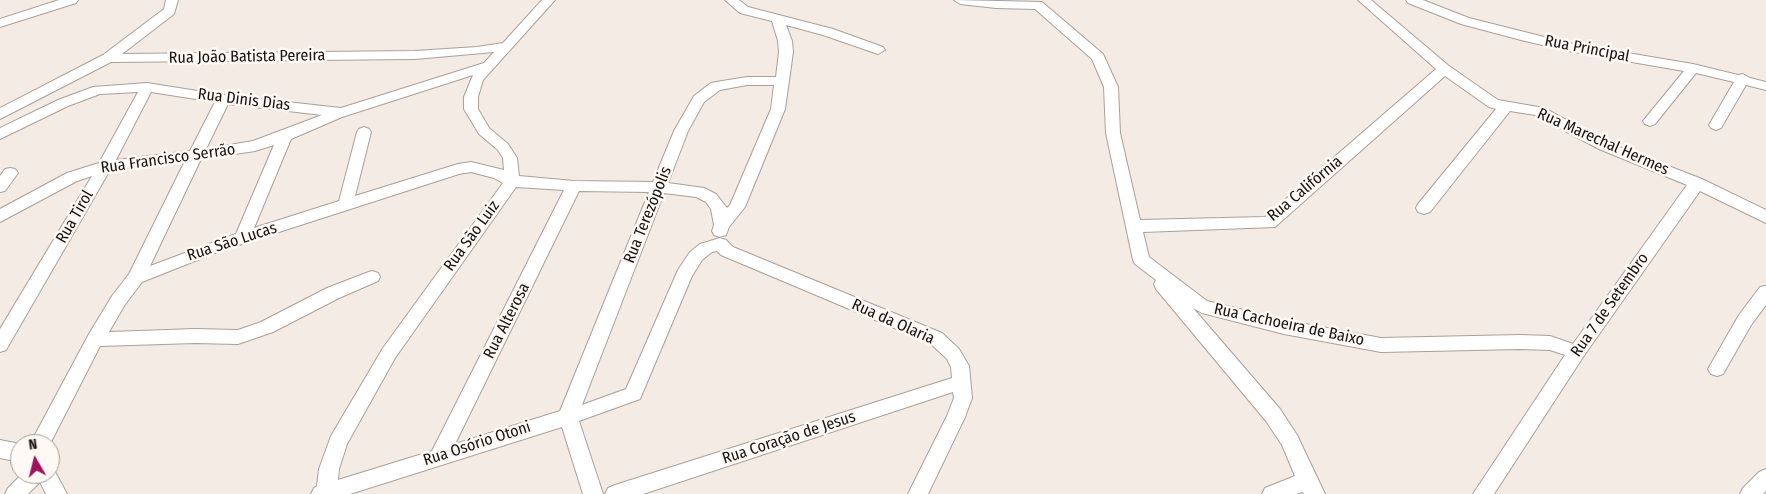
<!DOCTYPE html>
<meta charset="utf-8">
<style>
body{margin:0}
#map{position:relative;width:1766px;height:494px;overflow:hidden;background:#f4ebe4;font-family:"Fira Sans Condensed",sans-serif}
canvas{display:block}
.north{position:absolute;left:10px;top:434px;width:50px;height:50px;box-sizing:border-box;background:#fff9f5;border:1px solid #a29d9a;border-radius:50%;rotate:352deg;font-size:14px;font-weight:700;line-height:20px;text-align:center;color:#161311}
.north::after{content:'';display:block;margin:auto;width:18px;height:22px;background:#9f125d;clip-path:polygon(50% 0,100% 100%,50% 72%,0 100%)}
</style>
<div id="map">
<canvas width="1766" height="494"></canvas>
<div class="north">N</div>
</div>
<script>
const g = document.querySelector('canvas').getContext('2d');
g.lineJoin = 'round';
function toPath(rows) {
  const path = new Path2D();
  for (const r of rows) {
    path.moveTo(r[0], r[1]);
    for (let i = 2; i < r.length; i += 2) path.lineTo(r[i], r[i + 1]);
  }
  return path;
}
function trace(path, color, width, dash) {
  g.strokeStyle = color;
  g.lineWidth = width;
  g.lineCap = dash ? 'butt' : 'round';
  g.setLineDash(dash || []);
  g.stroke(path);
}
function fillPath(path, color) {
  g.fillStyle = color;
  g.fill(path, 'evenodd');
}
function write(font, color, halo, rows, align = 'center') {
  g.font = font + ' "Fira Sans Condensed",sans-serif';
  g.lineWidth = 5;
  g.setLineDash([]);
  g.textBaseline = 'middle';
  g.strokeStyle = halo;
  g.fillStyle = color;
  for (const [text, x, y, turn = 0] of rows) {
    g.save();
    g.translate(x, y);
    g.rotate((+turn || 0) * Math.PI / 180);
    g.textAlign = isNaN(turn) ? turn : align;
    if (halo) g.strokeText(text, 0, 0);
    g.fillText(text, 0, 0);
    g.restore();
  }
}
const minor = toPath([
 [59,0,78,0,76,3,0,27,0,19,59,0],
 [166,0,178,0,174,14,122,54,415,51,477,47,503,43,542,0,555,0,483,80,478,97,478,109,489,128,508,144,517,158,519,176,574,181,653,182,674,131,694,96,711,83,716,82,747,77,776,77,779,52,778,41,772,21,740,13,725,0,739,0,748,7,833,29,883,47,885,50,878,54,823,35,786,25,792,41,793,52,785,109,745,207,729,227,726,235,720,237,714,235,712,231,714,225,711,209,706,202,696,197,664,193,582,405,626,389,678,270,690,252,700,244,720,238,726,240,733,247,942,333,959,349,969,366,972,398,965,417,928,494,908,494,947,416,954,398,953,392,643,494,605,494,608,488,615,485,952,378,951,367,947,359,930,343,721,255,717,251,712,252,702,260,692,276,640,399,579,421,603,494,583,494,562,427,350,494,311,494,314,488,317,486,319,469,331,436,383,348,503,183,494,178,471,172,459,174,220,251,142,282,124,306,109,332,195,329,238,330,261,322,327,288,366,273,372,271,378,273,380,277,378,281,339,298,273,332,238,344,195,343,100,346,50,444,30,444,89,334,112,296,129,274,185,161,110,170,6,350,0,352,0,329,92,176,77,181,0,222,0,209,67,173,99,163,138,92,100,94,68,106,0,139,0,128,58,100,93,87,147,83,223,95,341,108,484,63,494,52,415,59,111,62,0,119,0,108,103,55,164,9,166,0],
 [473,75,464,97,464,109,479,134,498,150,503,158,504,170,471,162,458,164,355,196,371,132,369,129,364,127,359,129,357,132,339,201,254,228,291,139,342,117,473,75],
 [747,85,774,85,771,109,730,205,727,208,716,194,704,188,668,183,688,131,704,102,720,90,747,85],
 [151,92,215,102,190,151,116,160,151,92],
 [228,104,322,115,253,141,206,149,228,104],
 [274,145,236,234,150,266,201,159,255,151,274,145],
 [516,187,564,190,432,451,338,480,339,469,347,444,395,358,516,187],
 [579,191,649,192,560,411,455,444,579,191],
 [954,0,1042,2,1103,54,1118,87,1120,133,1140,220,1265,217,1436,69,1358,0,1371,0,1449,66,1498,100,1544,108,1609,143,1702,179,1766,210,1766,223,1700,191,1583,357,1494,494,1473,494,1565,355,1550,350,1520,349,1381,352,1284,334,1202,313,1193,308,1280,409,1297,435,1325,494,1304,494,1303,492,1296,494,1262,494,1265,488,1295,476,1282,445,1266,421,1156,289,1154,284,1156,280,1135,264,1133,260,1106,133,1104,87,1092,59,1035,9,996,8,960,4,954,0],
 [1445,76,1489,107,1496,109,1418,204,1416,208,1418,212,1424,214,1430,212,1510,111,1535,115,1599,149,1687,185,1573,344,1550,336,1520,335,1381,338,1284,320,1207,301,1149,257,1143,232,1275,227,1445,76],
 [1406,0,1423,0,1469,18,1568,43,1693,64,1738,75,1743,74,1750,78,1766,82,1766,90,1746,85,1721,128,1716,130,1711,128,1709,125,1734,82,1696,73,1655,124,1650,126,1645,124,1643,121,1684,71,1568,51,1521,40,1461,24,1408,3,1406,0],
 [10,168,15,169,18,173,5,191,0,192,0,176,5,169,10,168],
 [1766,286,1766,305,1751,325,1723,374,1717,376,1711,374,1708,369,1739,315,1760,287,1766,286],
 [0,440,20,444,20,462,0,458,0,440],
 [50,467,53,468,67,494,46,494,40,482,28,494,5,494,8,488,22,474,50,474,50,467],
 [1766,469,1766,491,1763,494,1740,494,1743,488,1759,472,1766,469]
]);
trace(minor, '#a9a09a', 2);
fillPath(minor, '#fff');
write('16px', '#161311', '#fff9f5', [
 ["Rua Principal",1587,49,11],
 ["Rua João Batista Pereira",247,57,-1],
 ["Rua Dinis Dias",244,100,7],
 ["Rua Marechal Hermes",1603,142,24],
 ["Rua Francisco Serrão",168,159,-8],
 ["Rua Califórnia",1305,189,-40],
 ["Rua Terezópolis",648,215,-68],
 ["Rua Tirol",75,217,-60],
 ["Rua São Luiz",472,236,-54],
 ["Rua São Lucas",232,242,-18],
 ["Rua 7 de Setembro",1610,305,-55],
 ["Rua Alterosa",507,321,-63],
 ["Rua da Olaria",893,322,24],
 ["Rua Cachoeira de Baixo",1289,325,12],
 ["Rua Coração de Jesus",789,438,-18],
 ["Rua Osório Otoni",477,444,-18]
]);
</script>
